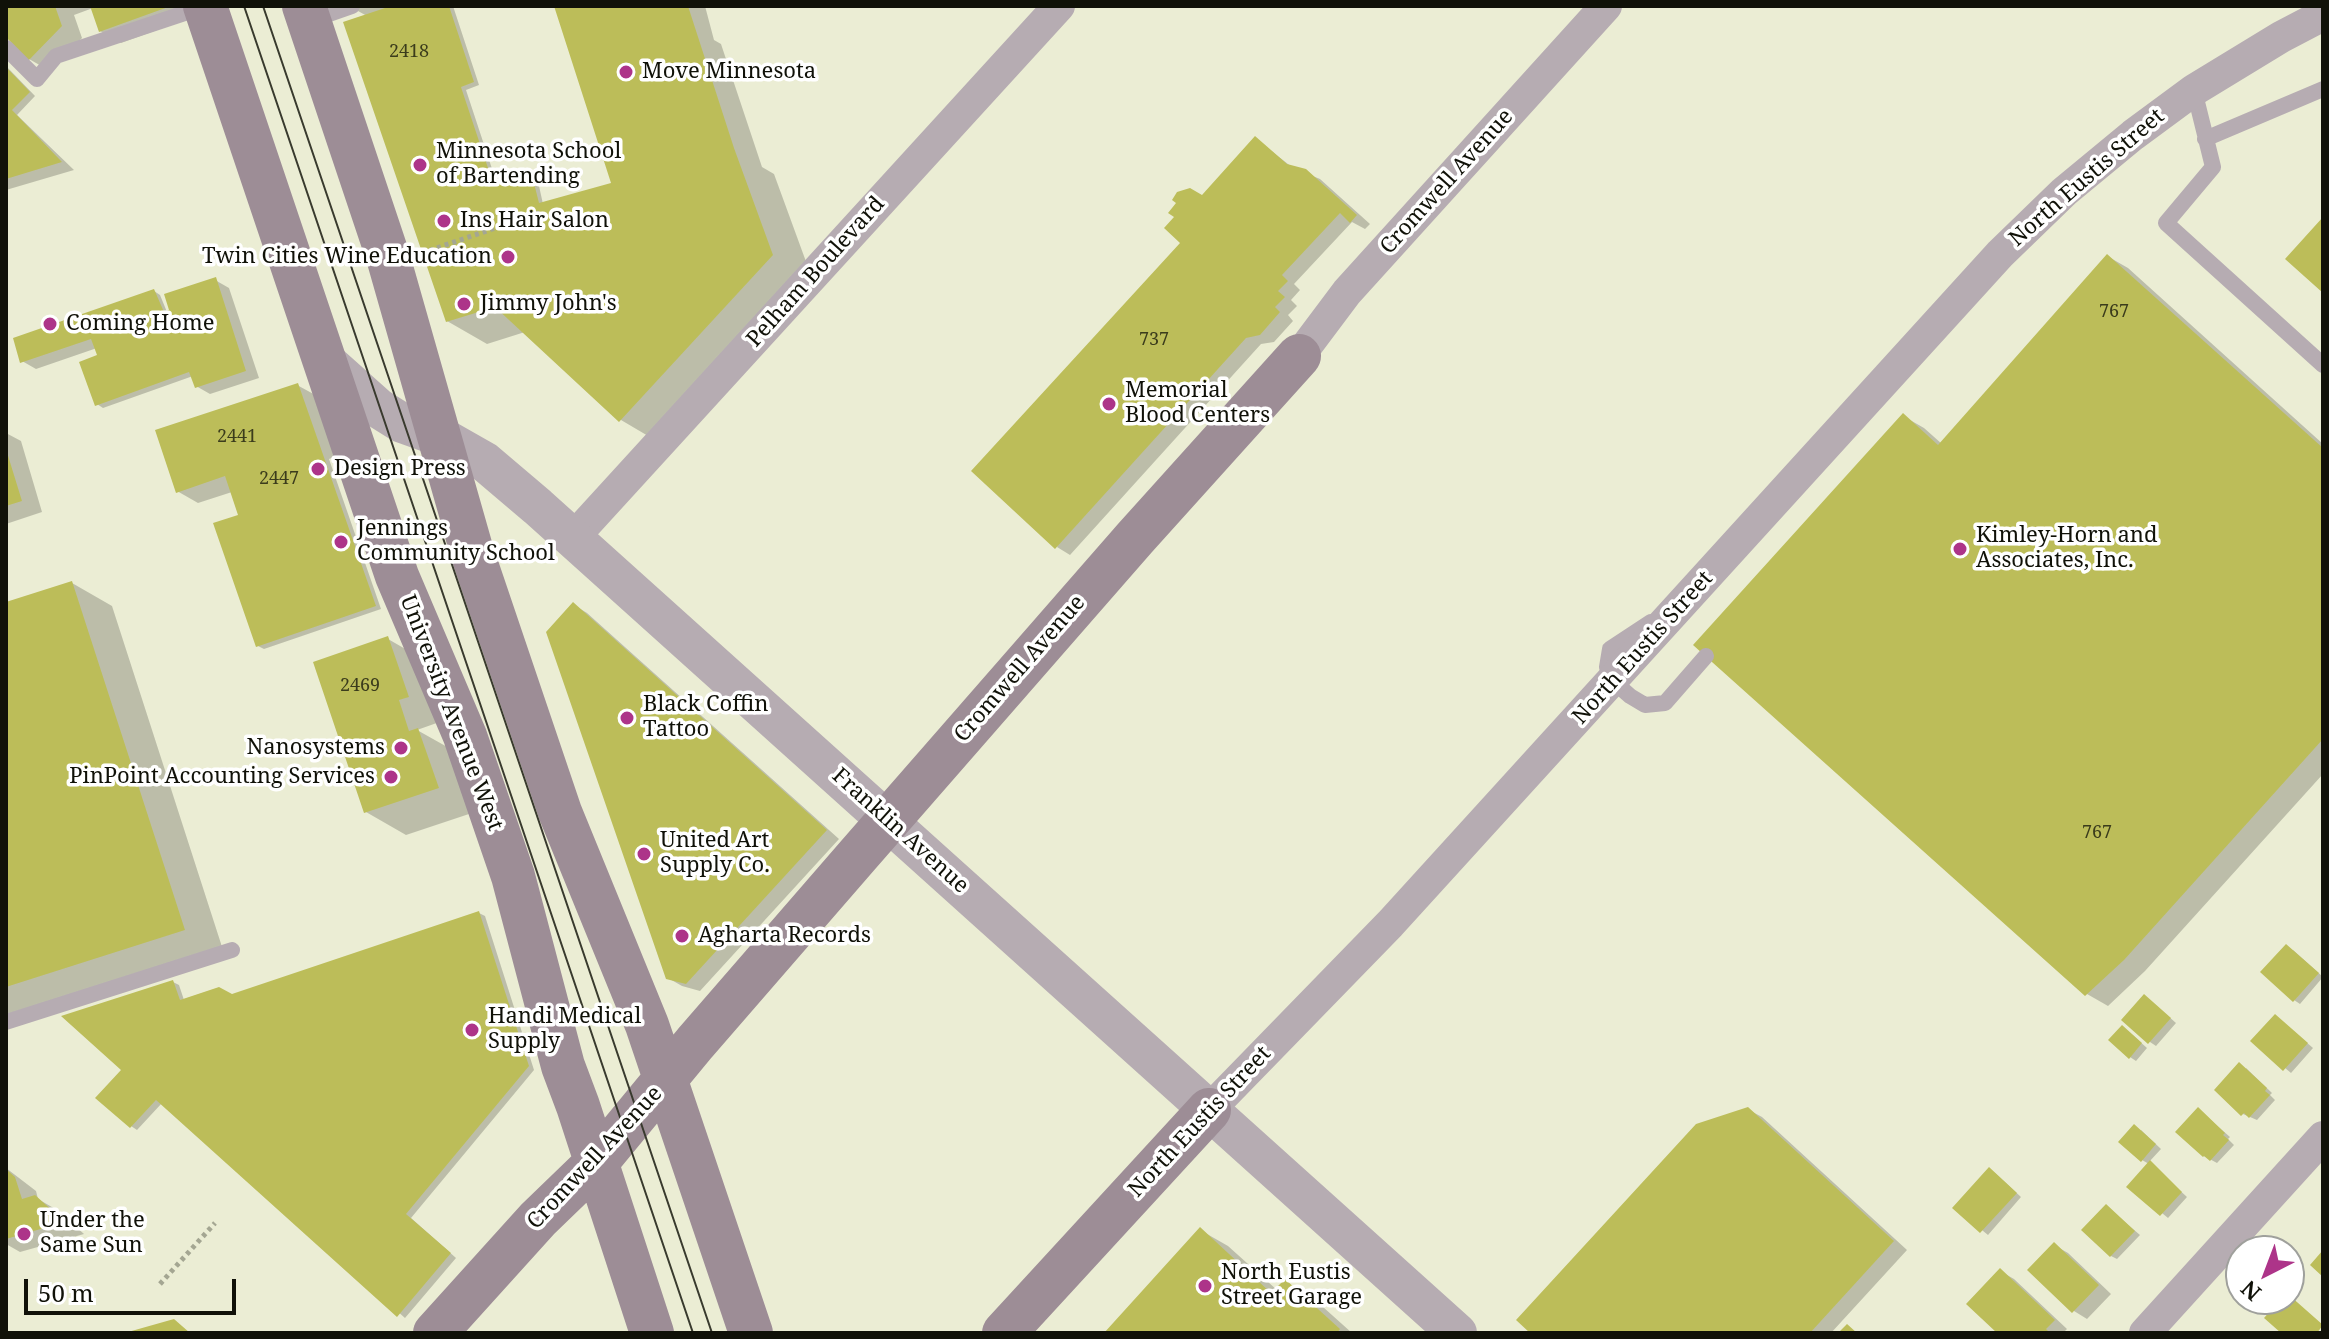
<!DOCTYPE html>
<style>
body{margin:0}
#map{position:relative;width:2329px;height:1339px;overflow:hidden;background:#ebedd4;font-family:"Noto Serif",serif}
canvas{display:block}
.frame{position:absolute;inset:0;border:8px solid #101108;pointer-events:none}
.north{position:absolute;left:2225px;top:1235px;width:80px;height:80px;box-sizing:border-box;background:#fff;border:2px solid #9fa09c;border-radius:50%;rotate:222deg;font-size:22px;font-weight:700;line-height:32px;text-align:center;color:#101108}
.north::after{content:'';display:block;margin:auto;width:28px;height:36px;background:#ad3489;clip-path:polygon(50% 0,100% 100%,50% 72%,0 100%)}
.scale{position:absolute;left:24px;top:1279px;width:212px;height:36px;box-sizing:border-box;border:4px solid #101108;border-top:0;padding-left:10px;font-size:24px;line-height:28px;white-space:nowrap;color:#101108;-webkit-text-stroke:6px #fff;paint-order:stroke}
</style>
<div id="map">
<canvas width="2329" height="1339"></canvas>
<div class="frame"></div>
<div class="north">N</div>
<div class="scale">50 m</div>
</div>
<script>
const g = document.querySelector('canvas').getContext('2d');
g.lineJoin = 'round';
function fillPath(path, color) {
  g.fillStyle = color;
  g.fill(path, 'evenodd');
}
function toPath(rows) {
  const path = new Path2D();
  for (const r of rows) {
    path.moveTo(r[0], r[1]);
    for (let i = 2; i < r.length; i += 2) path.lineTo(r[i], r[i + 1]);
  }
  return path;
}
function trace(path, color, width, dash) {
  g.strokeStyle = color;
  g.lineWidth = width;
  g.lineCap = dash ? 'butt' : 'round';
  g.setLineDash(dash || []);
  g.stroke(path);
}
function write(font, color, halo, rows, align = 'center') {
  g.font = font + ' "Noto Serif",serif';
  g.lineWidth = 7;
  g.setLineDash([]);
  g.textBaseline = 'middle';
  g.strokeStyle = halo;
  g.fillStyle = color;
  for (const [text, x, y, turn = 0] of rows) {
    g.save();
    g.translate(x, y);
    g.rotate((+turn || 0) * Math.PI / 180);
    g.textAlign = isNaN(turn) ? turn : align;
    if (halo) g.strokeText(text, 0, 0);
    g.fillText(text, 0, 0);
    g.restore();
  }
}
fillPath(toPath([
 [6,6,187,6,191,18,121,43,100,31,93,8,74,15,82,38,50,71,29,59,6,35],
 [349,6,453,6,479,85,466,90,498,187,530,174,537,177,543,204,613,184,557,6,705,6,714,40,721,44,762,167,774,174,812,278,660,443,621,420,525,332,487,344,447,321,367,16],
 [6,66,35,96,17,115,74,170,6,190],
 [1256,139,1293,168,1320,179,1370,224,1365,229,1352,222,1294,284,1300,290,1291,300,1297,306,1288,315,1293,321,1274,342,1261,344,1070,555,1057,547,1202,197],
 [2107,256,2128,268,2323,444,2323,774,2145,971,2108,1006,2087,994,1903,416,1924,428,1942,444],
 [215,280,229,288,259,378,210,394,196,386,193,376,103,408,97,404,100,357,97,348,36,369,22,361,154,291,160,295,167,312],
 [297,385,319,397,339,455,329,459,381,609,264,649,258,646,241,516,232,492,198,503,177,491],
 [6,433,21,441,42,512,6,524],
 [72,583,112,606,224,953,6,1022,6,604],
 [574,605,587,613,839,839,700,991,682,986,668,978],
 [388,639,428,662,448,719,417,730,458,753,478,811,406,835,366,812],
 [479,913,485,916,534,1070,411,1218,456,1258,405,1318,162,1103,137,1130,131,1126,124,1069,173,982,179,985,184,1000,232,996],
 [2293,950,2323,977,2300,1004,2294,1000],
 [2150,1000,2176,1023,2156,1046,2150,1042],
 [2276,1016,2313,1048,2291,1073,2253,1041],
 [2128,1031,2147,1048,2136,1061,2130,1057],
 [2246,1068,2272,1093,2270,1095,2275,1100,2257,1120,2243,1114],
 [1747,1109,1762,1117,1907,1250,1831,1333,1533,1333],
 [2199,1110,2230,1137,2228,1139,2234,1145,2217,1163,2204,1156],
 [2141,1130,2161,1149,2149,1162,2187,1197,2168,1218,2129,1186,2149,1164,2142,1160],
 [6,1168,36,1191,38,1199,57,1210,84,1234,20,1252,6,1244],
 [1995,1173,2021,1197,1988,1235,1955,1208],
 [2106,1206,2140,1235,2117,1259,2111,1256],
 [1200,1230,1228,1246,1277,1290,1285,1282,1313,1298,1352,1333,1106,1333],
 [2054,1245,2068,1253,2111,1294,2087,1319,2074,1311],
 [2000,1271,2014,1279,2067,1329,2063,1333,2000,1333]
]), '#0003');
fillPath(toPath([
 [6,6,55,6,62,26,28,61,6,37],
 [90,6,171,6,99,32],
 [391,6,449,6,474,82,461,87,494,186,531,171,539,203,611,183,554,6,688,6,734,148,773,255,619,422,495,307,446,322,343,22],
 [6,67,30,92,12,110,62,162,6,179],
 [1255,136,1287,164,1306,169,1357,215,1350,223,1340,213,1282,275,1288,281,1278,291,1285,297,1275,307,1280,312,1260,335,1246,338,1055,549,971,471,1180,243,1164,228,1174,217,1168,213,1176,203,1172,200,1177,192,1190,188,1202,195],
 [2323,217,2323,293,2285,259],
 [2107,254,2323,448,2323,739,2124,960,2085,996,1693,645,1903,413,1938,445],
 [216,277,246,371,195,388,189,372,95,406,79,362,97,355,91,339,20,363,13,338,154,289,164,312,169,310,164,294],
 [298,383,376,606,256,647,213,523,238,515,225,476,176,493,155,430],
 [6,449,22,501,6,506],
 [72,581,185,930,6,987,6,602],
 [573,602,827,830,686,984,666,979,546,632],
 [388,636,409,697,399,700,409,731,418,728,439,788,364,813,313,662],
 [479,911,529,1066,406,1214,451,1253,397,1317,156,1100,130,1128,95,1098,121,1070,61,1016,173,980,180,1000,219,987,232,994],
 [2286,944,2319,973,2293,1002,2260,972],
 [2144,994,2171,1018,2148,1044,2121,1020],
 [2275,1014,2308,1043,2283,1071,2250,1041],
 [2122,1025,2142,1043,2129,1059,2108,1040],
 [2239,1062,2267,1088,2265,1091,2270,1095,2249,1118,2244,1113,2241,1116,2214,1090],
 [1748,1107,1894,1241,1810,1333,1530,1333,1516,1320,1696,1124],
 [2198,1107,2225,1133,2223,1135,2229,1140,2210,1161,2204,1156,2203,1157,2175,1132],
 [2134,1124,2156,1144,2141,1162,2118,1142],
 [2150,1160,2182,1192,2160,1216,2126,1187],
 [1989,1167,2017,1193,1980,1233,1952,1208],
 [6,1169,15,1177,22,1199,35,1195,65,1222,6,1239],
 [2106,1204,2135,1231,2110,1257,2081,1230],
 [1200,1227,1271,1293,1285,1279,1340,1329,1337,1333,1104,1333],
 [2054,1242,2099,1285,2072,1313,2027,1270],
 [2323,1250,2323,1277,2310,1265],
 [2000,1268,2055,1320,2046,1329,2050,1333,1997,1333,1966,1304],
 [2289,1295,2323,1325,2317,1333,2281,1333,2264,1318,2281,1299,2289,1299],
 [174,1319,190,1333,129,1333,128,1332],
 [1847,1324,1857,1333,1838,1333]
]), '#bcbd59');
trace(toPath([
 [422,253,542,212],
 [160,1284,215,1223]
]), '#a4a692', 5, [4, 4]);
trace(toPath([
 [312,20,352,6],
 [6,48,37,79,56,56,203,7],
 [2194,90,2213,167,2166,223,2323,365],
 [2205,139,2323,89],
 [1651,622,1610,649,1607,667,1613,681,1630,696,1645,705,1665,703,1706,656],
 [6,1022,232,950]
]), '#b6acb2', 16);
trace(toPath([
 [1299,356,1347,292,1606,6],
 [573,538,1059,6],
 [1209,1110,1390,924,2000,254,2064,192,2133,135,2194,90,2281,37,2323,15],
 [2145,1333,2323,1137]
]), '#b6acb2', 32);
trace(toPath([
 [323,359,378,408,402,423,441,437,485,462,538,507,1457,1333]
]), '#b6acb2', 40);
trace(toPath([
 [205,6,397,576,465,736,513,876,563,1066,578,1106,652,1333],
 [304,6,388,257,472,552,560,812,647,1025,751,1333],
 [435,1333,538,1219,596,1163,695,1043,859,854,1135,538,1299,356],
 [1004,1333,1209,1110]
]), '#9d8d96', 44);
trace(toPath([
 [244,6,693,1333],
 [263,6,712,1333]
]), '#393a2e', 2);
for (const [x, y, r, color] of [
 [626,72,8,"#ad3489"],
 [420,165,8,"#ad3489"],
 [444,221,8,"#ad3489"],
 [508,257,8,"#ad3489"],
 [464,304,8,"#ad3489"],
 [50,324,8,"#ad3489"],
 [1109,404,8,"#ad3489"],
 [318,469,8,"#ad3489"],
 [341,542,8,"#ad3489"],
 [1960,549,8,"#ad3489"],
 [627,718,8,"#ad3489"],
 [401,748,8,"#ad3489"],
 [391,777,8,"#ad3489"],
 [644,854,8,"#ad3489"],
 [682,936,8,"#ad3489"],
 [472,1030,8,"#ad3489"],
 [24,1234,8,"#ad3489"],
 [1205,1286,8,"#ad3489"]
]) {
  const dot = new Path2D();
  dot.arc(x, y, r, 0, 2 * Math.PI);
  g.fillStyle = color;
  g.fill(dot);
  trace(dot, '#fff', 3);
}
write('18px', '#3b3c1c', null, [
 ["2418",409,52],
 ["767",2114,312],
 ["737",1154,340],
 ["2441",237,437],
 ["2447",279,479],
 ["2469",360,686],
 ["767",2097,833]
]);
write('22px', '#101108', '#fff', [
 ["Move Minnesota",642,72],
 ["Minnesota School",436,152],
 ["of Bartending",436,177],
 ["Ins Hair Salon",460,221],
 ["Twin Cities Wine Education",492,257,"right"],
 ["Jimmy John's",480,304],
 ["Coming Home",66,324],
 ["Memorial",1125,391],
 ["Blood Centers",1125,416],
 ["Design Press",334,469],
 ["Jennings",357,529],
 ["Community School",357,554],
 ["Kimley-Horn and",1976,536],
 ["Associates, Inc.",1976,561],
 ["Black Coffin",643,705],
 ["Tattoo",643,730],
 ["Nanosystems",385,748,"right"],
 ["PinPoint Accounting Services",375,777,"right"],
 ["United Art",660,841],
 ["Supply Co.",660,866],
 ["Agharta Records",698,936],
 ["Handi Medical",488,1017],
 ["Supply",488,1042],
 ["Under the",40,1221],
 ["Same Sun",40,1246],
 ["North Eustis",1221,1273],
 ["Street Garage",1221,1298]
], 'left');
write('22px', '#101108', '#fff', [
 ["North Eustis Street",2087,178,-41],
 ["Cromwell Avenue",1447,182,-48],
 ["Pelham Boulevard",816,272,-48],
 ["North Eustis Street",1643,648,-48],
 ["Cromwell Avenue",1020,669,-49],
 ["University Avenue West",451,713,69],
 ["Franklin Avenue",900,831,42],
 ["North Eustis Street",1200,1122,-47],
 ["Cromwell Avenue",595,1158,-47]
]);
</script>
